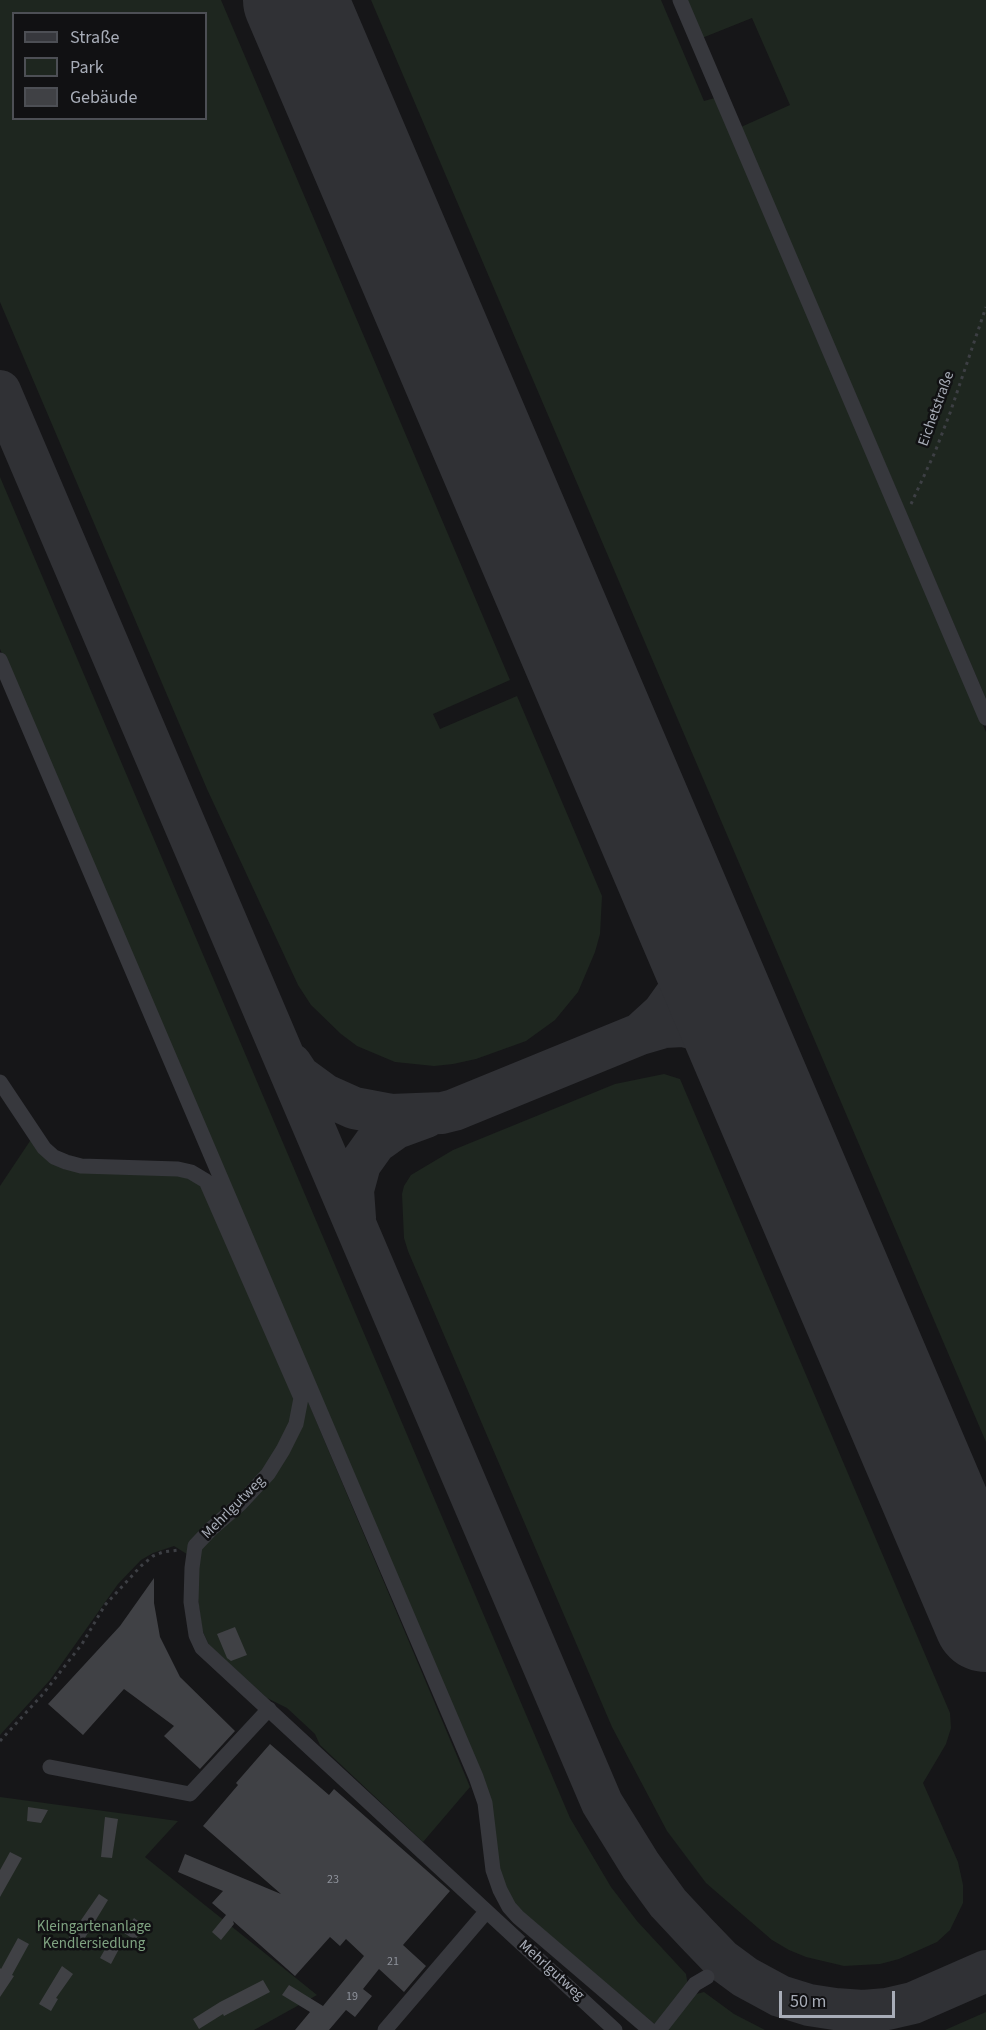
<!DOCTYPE html>
<meta charset="utf-8">
<style>
body{margin:0}
#map{position:relative;width:986px;height:2030px;overflow:hidden;background:#161618;font-family:"Source Sans 3",sans-serif}
canvas{display:block}
.legend{position:absolute;left:12px;top:12px;width:195px;height:108px;box-sizing:border-box;background:#111113;border:2px solid #4d4f55;margin:0;padding:8px 10px;list-style:none;font-size:18px;color:#a8adb8}
.legend li{display:flex;align-items:center;gap:12px;height:30px}
.legend b{width:30px;border:2px solid #4d4f55}
.scale{position:absolute;left:779px;top:1991px;width:116px;height:27px;box-sizing:border-box;border:3px solid #a8adb8;border-top:0;padding-left:8px;font-size:18px;line-height:21px;white-space:nowrap;color:#a8adb8;-webkit-text-stroke:4px #111113;paint-order:stroke}
</style>
<div id="map">
<canvas width="986" height="2030"></canvas>
<ul class="legend">
<li><b style="height:8px;background:#37383d"></b>Straße</li>
<li><b style="height:16px;background:#1e261f"></b>Park</li>
<li><b style="height:16px;background:#404145"></b>Gebäude</li>
</ul>
<div class="scale">50 m</div>
</div>
<script>
const g = document.querySelector('canvas').getContext('2d');
g.lineJoin = 'round';
function fillPath(path, color) {
  g.fillStyle = color;
  g.fill(path, 'evenodd');
}
function toPath(rows) {
  const path = new Path2D();
  for (const r of rows) {
    path.moveTo(r[0], r[1]);
    for (let i = 2; i < r.length; i += 2) path.lineTo(r[i], r[i + 1]);
  }
  return path;
}
function trace(path, color, width, dash) {
  g.strokeStyle = color;
  g.lineWidth = width;
  g.lineCap = dash ? 'butt' : 'round';
  g.setLineDash(dash || []);
  g.stroke(path);
}
function write(font, color, halo, rows, align = 'center') {
  g.font = font + ' "Source Sans 3",sans-serif';
  g.lineWidth = 5;
  g.setLineDash([]);
  g.textBaseline = 'middle';
  g.strokeStyle = halo;
  g.fillStyle = color;
  for (const [text, x, y, turn = 0] of rows) {
    g.save();
    g.translate(x, y);
    g.rotate((+turn || 0) * Math.PI / 180);
    g.textAlign = isNaN(turn) ? turn : align;
    if (halo) g.strokeText(text, 0, 0);
    g.fillText(text, 0, 0);
    g.restore();
  }
}
fillPath(toPath([
 [0,0,221,0,510,680,433,714,440,729,517,696,602,896,600,934,595,952,578,992,555,1020,526,1041,476,1059,453,1064,434,1066,395,1062,357,1046,341,1034,311,1005,298,985,207,789,0,302],
 [14,14,206,14,206,118,14,118],
 [371,0,661,0,704,101,715,98,893,513,986,732,986,1442],
 [686,0,986,0,986,699,741,127,790,105,752,18,702,38],
 [0,477,570,1818,611,1887,637,1921,686,1974,688,1986,656,2025,519,1912,502,1882,477,1769,0,649],
 [664,1074,680,1079,950,1713,951,1728,946,1744,923,1783,958,1862,963,1885,963,1903,950,1930,937,1942,899,1959,880,1964,844,1966,806,1957,789,1950,772,1940,706,1883,667,1831,612,1727,408,1251,404,1238,402,1194,404,1186,411,1175,453,1150,615,1084],
 [32,1138,43,1153,166,1171,204,1184,307,1399,470,1787,423,1842,320,1745,315,1734,287,1708,267,1698,209,1645,202,1630,197,1591,198,1561,174,1546,153,1553,141,1560,118,1584,50,1680,0,1735,0,1186],
 [0,1797,178,1821,145,1857,317,1995,254,2030,0,2030],
 [704,1992,734,2014,765,2030,665,2030,693,1995],
 [986,2012,986,2030,945,2030]
]), '#1e261f');
trace(toPath([
 [0,391,602,1803,641,1866,668,1903,696,1933,722,1960,745,1977,780,1996,809,2005,835,2009,863,2011,887,2009,913,2003,986,1971],
 [640,1034,663,1013,678,992,689,969,692,942,686,914],
 [291,1064,299,1076,325,1095,354,1108,391,1115,442,1113,454,1110,640,1034,664,1027,683,1026,709,1032,746,1055],
 [355,1218,353,1190,360,1164,375,1143,396,1128,426,1117]
]), '#303135', 42);
trace(toPath([
 [295,0,986,1620]
]), '#303135', 104);
fillPath(toPath([
 [154,1578,154,1603,160,1637,180,1677,235,1731,200,1769,164,1736,174,1726,124,1689,83,1735,48,1704,120,1626],
 [235,1627,247,1655,231,1661,227,1658,217,1634],
 [270,1744,329,1795,334,1789,450,1891,403,1945,426,1966,404,1992,379,1969,363,1989,372,1996,355,2017,346,2010,329,2030,295,2030,310,2012,282,1995,289,1985,323,2006,364,1956,346,1939,340,1946,330,1937,295,1976,233,1921,234,1924,221,1940,212,1932,226,1915,212,1903,223,1891,178,1872,185,1854,281,1894,203,1826,238,1785,236,1783],
 [28,1807,48,1810,41,1823,27,1821],
 [105,1817,118,1819,112,1858,101,1857],
 [10,1852,22,1858,0,1897,0,1870],
 [99,1894,108,1900,80,1946,68,1939],
 [134,1918,145,1926,135,1940,124,1933],
 [18,1938,29,1944,12,1975,14,1976,0,1997,0,1968,1,1969],
 [108,1944,119,1949,111,1964,100,1958],
 [62,1966,73,1974,56,1998,58,1999,51,2011,39,2004],
 [263,1980,270,1992,224,2016,223,2014,199,2029,193,2019,220,2002]
]), '#404145');
trace(toPath([
 [911,504,935,452,950,413,986,307],
 [0,1741,43,1694,82,1644,105,1605,141,1566,153,1556,163,1552,179,1550]
]), '#3d3f44', 3, [3, 4.5]);
trace(toPath([
 [680,0,986,718],
 [0,660,476,1777,485,1803,493,1870,500,1890,509,1907,518,1917,650,2030],
 [0,1082,44,1148,54,1157,66,1162,81,1166,178,1169,191,1172,206,1181,301,1398,296,1424,283,1450,268,1474,241,1503,211,1529,195,1546,192,1568,191,1602,196,1635,202,1648,615,2030],
 [50,1767,190,1794,269,1709],
 [385,2030,486,1912],
 [659,2030,695,1984,707,1977]
]), '#37383d', 15);
write('12px', '#8e929b', null, [
 ["23",333,1880],
 ["21",393,1962],
 ["19",352,1997]
]);
write('15px', '#a8adb8', '#111113', [
 ["Eichetstraße",937,409,-70],
 ["Mehrlgutweg",234,1508,-45],
 ["Mehrlgutweg",551,1971,42]
]);
write('15px', '#7fa381', '#111113', [
 ["Kleingartenanlage",94,1928],
 ["Kendlersiedlung",94,1945]
]);
</script>
